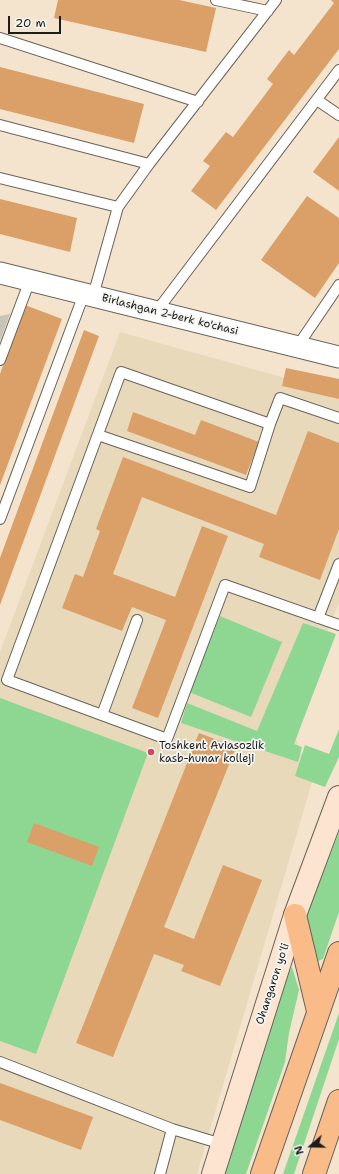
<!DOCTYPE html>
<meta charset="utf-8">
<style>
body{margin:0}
#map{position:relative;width:339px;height:1174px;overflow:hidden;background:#f4e4cd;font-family:"Shantell Sans",sans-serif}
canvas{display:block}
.north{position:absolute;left:291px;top:1126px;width:40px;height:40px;-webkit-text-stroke:3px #f6f6f2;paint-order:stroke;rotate:250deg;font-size:11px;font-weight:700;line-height:16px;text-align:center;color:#1c1c1c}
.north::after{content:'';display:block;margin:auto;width:14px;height:18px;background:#1c1c1c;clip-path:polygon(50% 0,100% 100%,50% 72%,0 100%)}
.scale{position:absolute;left:8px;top:16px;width:53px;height:18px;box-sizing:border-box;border:2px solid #1c1c1c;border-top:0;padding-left:5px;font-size:12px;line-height:14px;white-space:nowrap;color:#1c1c1c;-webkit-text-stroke:3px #f6f6f2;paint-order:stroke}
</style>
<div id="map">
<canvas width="339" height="1174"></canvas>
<div class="north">N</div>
<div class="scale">20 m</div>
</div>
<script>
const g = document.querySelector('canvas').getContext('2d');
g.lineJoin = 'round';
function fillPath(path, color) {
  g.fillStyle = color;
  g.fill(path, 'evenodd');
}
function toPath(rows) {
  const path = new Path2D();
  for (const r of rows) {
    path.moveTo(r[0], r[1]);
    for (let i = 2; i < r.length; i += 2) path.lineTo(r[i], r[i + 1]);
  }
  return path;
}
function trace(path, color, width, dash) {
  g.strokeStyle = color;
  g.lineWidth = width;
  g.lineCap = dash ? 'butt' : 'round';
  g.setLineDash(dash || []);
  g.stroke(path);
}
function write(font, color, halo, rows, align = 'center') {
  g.font = font + ' "Shantell Sans",sans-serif';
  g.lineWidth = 3.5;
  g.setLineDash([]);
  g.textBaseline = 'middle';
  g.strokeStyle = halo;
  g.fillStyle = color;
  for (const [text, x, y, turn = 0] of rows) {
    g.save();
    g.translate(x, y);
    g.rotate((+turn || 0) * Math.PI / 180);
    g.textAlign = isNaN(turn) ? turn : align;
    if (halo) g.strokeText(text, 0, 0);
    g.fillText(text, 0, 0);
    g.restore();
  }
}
fillPath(toPath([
 [120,332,339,393,339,603,290,722,312,782,197,1174,0,1174,0,652]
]), '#e8d9ba');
fillPath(toPath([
 [10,314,0,341,0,316]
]), '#c9c3b8');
fillPath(toPath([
 [220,616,282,642,251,717,189,692],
 [303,623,336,634,294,744,302,747,298,762,181,723,187,703,257,731],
 [0,698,148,753,36,1054,0,1041],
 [339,729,339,757,325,787,295,776,305,745,329,754],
 [339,832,339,912,323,959,318,961,305,919],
 [292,967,299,990,289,1033,285,1062,246,1174,224,1174,285,978],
 [339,1013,339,1039,294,1174,283,1174]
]), '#8dd793');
fillPath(toPath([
 [58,0,179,0,216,8,206,52,54,18],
 [331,0,339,0,339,49,216,210,191,191,210,166,203,161,226,132,233,137,273,84,267,79,289,50,294,55,334,3],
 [0,67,144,104,134,143,0,109],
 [339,137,339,191,313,172],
 [307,196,339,218,339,263,315,298,261,260],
 [0,199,77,218,70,252,0,234],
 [25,305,62,319,0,485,0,374],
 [84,330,99,336,0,605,0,558],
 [286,368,339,379,339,399,282,386],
 [133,412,195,435,201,420,259,442,246,475,127,431],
 [308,431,339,443,339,529,320,580,259,557,264,544,142,497,113,574,175,597,202,526,228,536,158,718,132,708,166,620,132,607,122,631,62,608,75,574,83,577,100,531,96,529,123,457,276,515],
 [199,733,236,747,164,927,194,939,223,865,262,880,220,986,181,971,184,965,154,954,113,1057,76,1043],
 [34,823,99,847,92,866,27,842],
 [0,1083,93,1117,81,1150,0,1120]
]), '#db9f68');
const lane = toPath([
 [216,0,268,11],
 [0,38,198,102],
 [317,100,339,115],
 [0,125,149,164],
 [0,178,118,207],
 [93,296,118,207,149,164,276,0],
 [156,312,339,70],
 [297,347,339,285],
 [0,360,30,280],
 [339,418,280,398,270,424,121,372,7,680,167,739,225,585,339,625],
 [98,435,250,487,270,424],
 [0,519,84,294],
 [318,618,339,564],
 [102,715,137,620],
 [0,1062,172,1129],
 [160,1174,172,1129,222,1144]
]);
const street = toPath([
 [0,273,339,357]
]);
const secondary = toPath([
 [213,1174,295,915,339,797]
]);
const highway = toPath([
 [295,915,318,1011],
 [262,1174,339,953],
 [314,1174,339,1101]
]);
trace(lane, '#68625a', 12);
trace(street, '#68625a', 23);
trace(secondary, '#68625a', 24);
trace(highway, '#68625a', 24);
trace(lane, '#fff', 10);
trace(street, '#fff', 21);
trace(secondary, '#fde4d0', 22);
trace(highway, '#f9bc89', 22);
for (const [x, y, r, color] of [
 [151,752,4,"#d1495b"]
]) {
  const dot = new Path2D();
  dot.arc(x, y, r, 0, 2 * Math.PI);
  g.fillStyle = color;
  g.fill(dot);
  trace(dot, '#f6f6f2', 1.5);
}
write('11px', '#1c1c1c', '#f6f6f2', [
 ["Birlashgan 2-berk ko'chasi",170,315,14],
 ["Ohangaron yoʻli",273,984,-72]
]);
write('11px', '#1c1c1c', '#f6f6f2', [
 ["Toshkent Aviasozlik",159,746],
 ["kasb-hunar kolleji",159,759]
], 'left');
</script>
